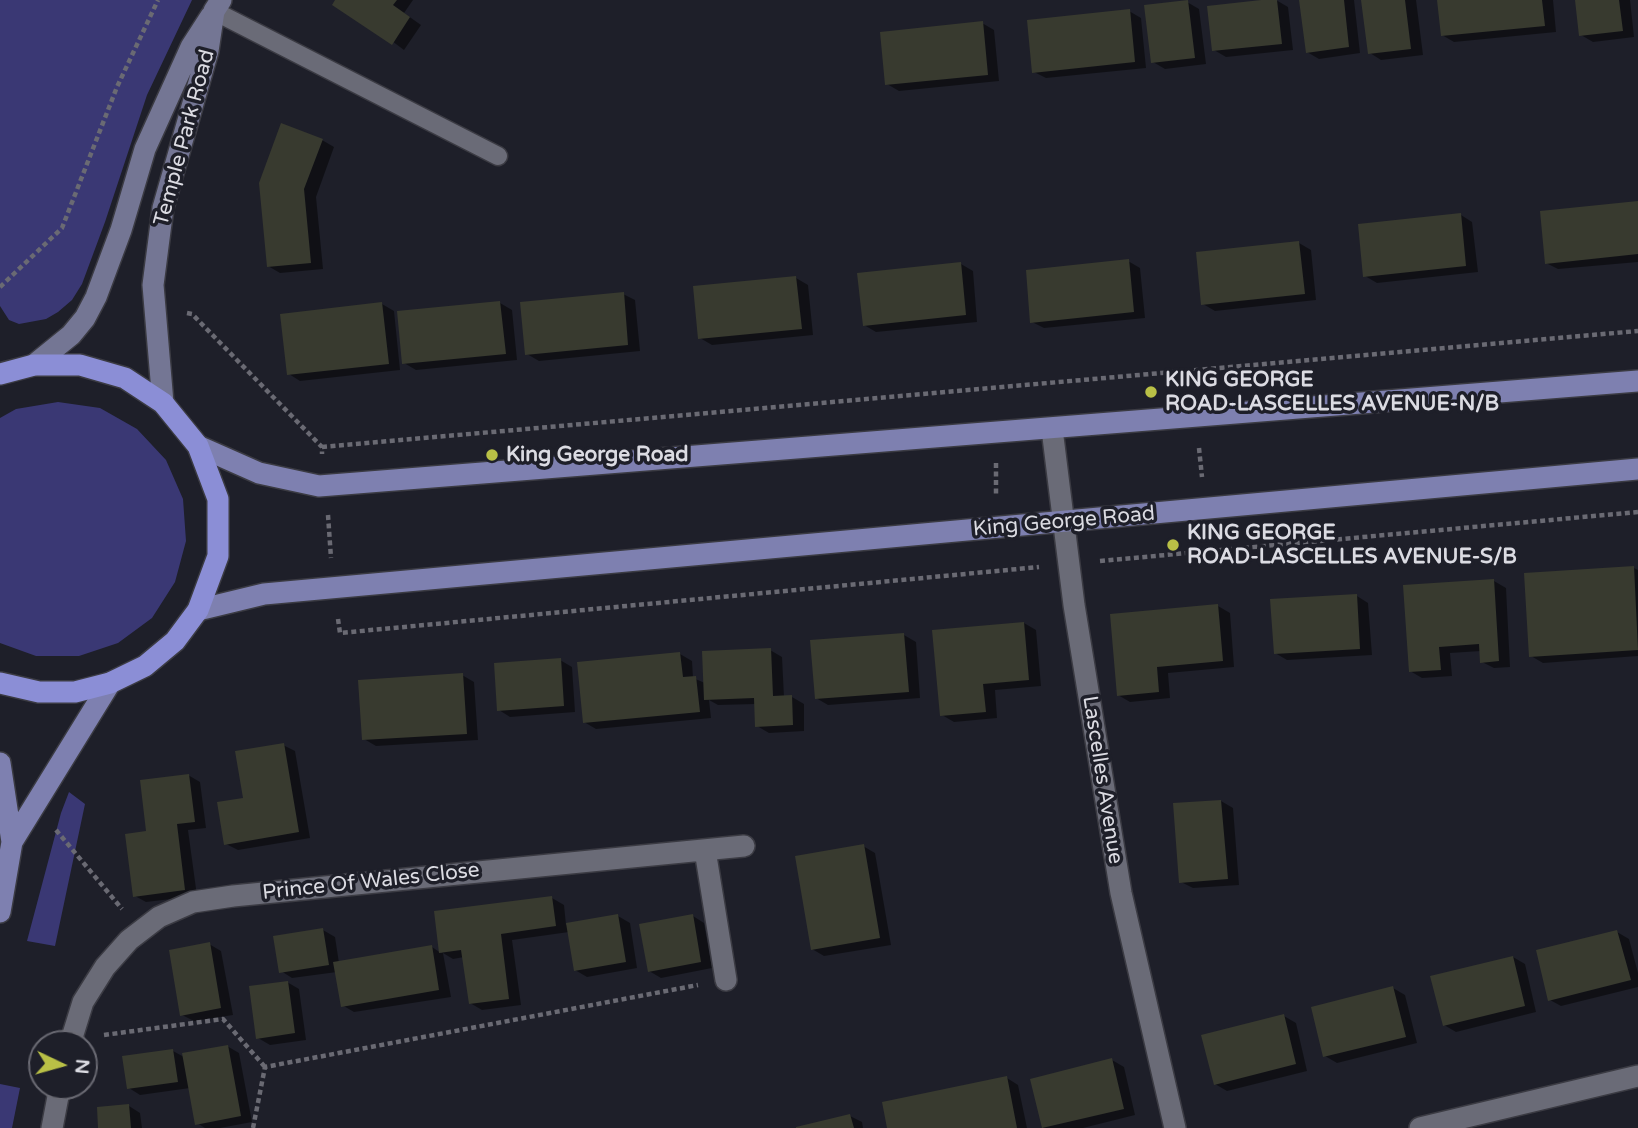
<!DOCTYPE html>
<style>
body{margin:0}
#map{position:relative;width:1638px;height:1128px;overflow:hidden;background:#1e1f29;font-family:"Varela Round",sans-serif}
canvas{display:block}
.north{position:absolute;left:28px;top:1030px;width:70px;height:70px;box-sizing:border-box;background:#1e1f29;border:2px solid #6a6a73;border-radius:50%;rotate:95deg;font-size:19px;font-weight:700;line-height:28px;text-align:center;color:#dbdbe2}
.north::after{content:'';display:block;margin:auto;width:24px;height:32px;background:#b9c046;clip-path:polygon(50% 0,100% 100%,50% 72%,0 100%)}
</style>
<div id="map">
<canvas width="1638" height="1128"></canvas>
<div class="north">N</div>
</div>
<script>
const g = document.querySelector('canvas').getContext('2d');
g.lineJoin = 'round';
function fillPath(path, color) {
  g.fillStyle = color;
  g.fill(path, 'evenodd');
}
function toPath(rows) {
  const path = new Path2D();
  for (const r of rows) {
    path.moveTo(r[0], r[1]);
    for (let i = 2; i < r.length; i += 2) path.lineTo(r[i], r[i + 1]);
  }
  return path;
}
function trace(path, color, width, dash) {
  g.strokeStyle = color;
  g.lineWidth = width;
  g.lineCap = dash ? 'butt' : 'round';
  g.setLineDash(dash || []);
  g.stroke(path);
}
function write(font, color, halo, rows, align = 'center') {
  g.font = font + ' "Varela Round",sans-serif';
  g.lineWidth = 7;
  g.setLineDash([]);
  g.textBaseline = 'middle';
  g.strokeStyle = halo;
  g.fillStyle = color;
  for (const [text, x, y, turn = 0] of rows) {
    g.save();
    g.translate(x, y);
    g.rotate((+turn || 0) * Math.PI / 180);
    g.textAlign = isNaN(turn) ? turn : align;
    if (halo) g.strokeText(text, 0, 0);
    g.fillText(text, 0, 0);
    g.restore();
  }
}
fillPath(toPath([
 [0,0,192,0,147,95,105,222,82,284,72,300,58,312,46,319,19,324,9,320,0,306],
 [58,402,100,408,137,429,166,460,183,499,186,541,175,582,152,618,118,643,79,656,36,656,0,643,0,418,16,409],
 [69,792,85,804,55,946,27,941,61,813],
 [0,1084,20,1088,12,1128,0,1128]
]), '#3a3874');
fillPath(toPath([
 [337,0,413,0,404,13,421,25,404,50],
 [1276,0,1288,7,1293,50,1226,57,1214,50],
 [1301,0,1354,0,1360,53,1319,59,1307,52],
 [1363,0,1416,0,1423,55,1381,60,1370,53],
 [1439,0,1553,0,1556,32,1454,42,1442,35],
 [1577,0,1630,0,1634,37,1593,42,1581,35],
 [1187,2,1199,9,1206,64,1165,69,1153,62],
 [1129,11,1141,18,1146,68,1046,78,1034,72],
 [982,23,994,30,999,81,899,91,887,84],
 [322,140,334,147,316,197,323,269,280,273,268,266],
 [1638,203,1638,262,1558,269,1546,263],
 [1461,215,1472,222,1478,272,1377,283,1365,276],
 [1299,243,1311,250,1316,300,1215,311,1203,304],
 [1128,261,1140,268,1145,318,1044,328,1032,322],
 [961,264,973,271,977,322,876,332,864,325],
 [796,278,808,285,813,335,712,345,700,338],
 [623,294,635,300,640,351,539,361,527,354],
 [500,303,512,310,517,360,416,370,404,363],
 [382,304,394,311,400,370,300,381,289,374],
 [1634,568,1638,570,1638,656,1543,663,1531,656],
 [1494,581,1506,588,1510,667,1494,668,1482,662,1481,651,1450,653,1452,676,1422,678,1410,671],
 [1357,596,1368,603,1372,655,1287,660,1275,653],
 [1218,606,1230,613,1234,667,1168,673,1170,698,1130,702,1118,695],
 [1024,623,1036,630,1041,686,995,690,997,718,954,722,942,715],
 [904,635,916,642,920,698,828,705,816,698],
 [770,650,782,657,784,697,792,697,804,704,804,731,769,733,757,726,756,704,718,705,709,700,711,718,596,729,584,722,680,654,692,661,693,678,705,683],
 [560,660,572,667,575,712,510,717,499,710],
 [462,675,474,682,478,740,376,746,364,739],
 [283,745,295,751,310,838,238,850,226,844,245,799],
 [188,775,200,782,206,828,188,830,197,896,146,902,135,896,148,832],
 [1221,801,1233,808,1239,885,1193,888,1181,882],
 [863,846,875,853,891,945,824,956,812,949],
 [552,898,564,905,566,925,618,916,630,923,637,968,587,977,575,970,569,932,512,940,521,1005,482,1010,470,1003,464,957,453,959,443,953,451,997,354,1012,342,1005,337,972,292,978,281,971,323,930,335,937,339,963,432,947,441,953],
 [693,916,704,923,712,968,661,978,649,971],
 [1617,932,1629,939,1638,973,1638,987,1561,1006,1550,1000],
 [209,944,221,951,233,1015,194,1021,182,1015],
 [1513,957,1525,964,1536,1012,1456,1032,1444,1025],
 [287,982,299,989,306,1040,270,1045,258,1038],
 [1393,988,1405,995,1417,1043,1337,1063,1325,1056],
 [1284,1016,1296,1023,1307,1071,1227,1091,1215,1084],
 [227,1046,239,1053,252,1122,220,1128,205,1128,197,1123,190,1088,140,1095,129,1088,173,1051,184,1057],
 [1112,1060,1124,1067,1135,1115,1083,1128,1043,1128,1032,1080],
 [1007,1078,1018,1085,1027,1128,889,1128],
 [129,1106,140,1113,142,1128,100,1128],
 [850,1116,862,1122,863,1128,799,1128]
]), '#0007');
fillPath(toPath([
 [335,0,397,0,393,5,410,17,392,45,332,5],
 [1188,0,1195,58,1151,63,1144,5],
 [1261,0,1277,0,1282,44,1212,51,1207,6],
 [1299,0,1344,0,1349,47,1306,53],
 [1361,0,1405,0,1411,49,1368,54],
 [1437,0,1542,0,1545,26,1441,36],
 [1575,0,1619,0,1623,31,1579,36],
 [1130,9,1135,62,1032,73,1027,20],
 [983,21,988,75,885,85,880,32],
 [281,123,323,139,304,189,311,263,267,267,259,183],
 [1638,201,1638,254,1545,264,1540,211],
 [1461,213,1466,266,1363,277,1358,224],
 [1299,241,1305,294,1201,305,1196,252],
 [1129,259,1134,312,1030,323,1026,270],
 [961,262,966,315,863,326,857,273],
 [796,276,802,329,698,339,693,286],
 [624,292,628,345,525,355,520,302],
 [500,301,506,354,402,364,397,311],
 [382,302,389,364,287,375,280,314],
 [1634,566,1638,650,1529,657,1524,573],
 [1494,579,1499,661,1480,663,1479,644,1439,647,1441,670,1409,672,1403,585],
 [1357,594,1360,649,1274,654,1270,599],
 [1218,604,1223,661,1157,667,1159,692,1117,696,1110,614],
 [1024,622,1029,680,983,684,986,712,940,716,932,630],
 [904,633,909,692,815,699,810,640],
 [771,648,773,696,792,695,793,725,755,727,754,698,704,700,702,651],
 [680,652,683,677,696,676,700,712,583,723,577,662],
 [561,658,564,706,497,711,494,663],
 [463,673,467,734,362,740,358,680],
 [284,743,299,832,224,845,217,802,243,798,235,751],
 [189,774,195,822,177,824,185,890,133,897,125,834,146,831,140,780],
 [1221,800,1228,879,1179,883,1173,803],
 [864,844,880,938,811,950,795,856],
 [552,896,556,926,501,934,509,999,469,1004,461,950,439,953,434,911],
 [618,914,626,962,574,971,566,923],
 [693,914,701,962,648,972,639,924],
 [323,928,329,965,279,973,273,936],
 [1617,930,1631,980,1548,1001,1536,950],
 [210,942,221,1008,180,1016,169,950],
 [432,945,439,990,341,1007,333,962],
 [1513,956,1525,1006,1443,1026,1430,976],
 [288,981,295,1033,256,1039,249,986],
 [1393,986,1406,1037,1323,1057,1311,1007],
 [1284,1014,1296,1064,1214,1085,1201,1035],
 [228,1045,241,1116,195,1125,182,1053],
 [173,1049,178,1082,127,1089,122,1056],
 [1112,1058,1124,1109,1042,1128,1030,1079],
 [1007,1076,1017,1128,887,1128,882,1102],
 [129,1104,131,1128,98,1128,97,1107],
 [850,1114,854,1128,796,1128,796,1127]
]), '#383a2f');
const lane = toPath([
 [214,11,498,156]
]);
const street = toPath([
 [1052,429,1074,605,1121,893,1175,1128],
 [705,850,726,980],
 [70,1044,83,1002,105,967,129,940,159,917,193,902,233,896,744,846],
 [52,1128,60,1086],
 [1420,1128,1638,1076]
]);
const secondary = toPath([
 [34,365,71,335,85,318,96,297,121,230,145,149,191,47,211,16],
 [163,403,153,285,163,208,208,51,214,11,221,0]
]);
const primary = toPath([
 [198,446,259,473,319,486,1638,381],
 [198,610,264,594,1638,469],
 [0,763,12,842,0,912],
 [12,842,110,683]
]);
const highway = toPath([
 [0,374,34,365,80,365,125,378,163,403,198,446,218,499,218,556,198,610,175,641,145,666,110,683,75,692,39,692,0,683]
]);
trace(lane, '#3b3b43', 21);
trace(street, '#3b3b43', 24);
trace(secondary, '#3b3b43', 24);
trace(primary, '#3b3b43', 24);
trace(highway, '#3b3b43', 24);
trace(toPath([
 [0,287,62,228,117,87,158,0],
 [187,313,192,314,322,447,322,454],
 [1192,370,1193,387],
 [322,447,1638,331],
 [1199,448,1202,477],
 [996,463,996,496],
 [328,515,331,558],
 [1100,561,1638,512],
 [338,619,340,633,1039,567],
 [56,830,122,909],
 [104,1035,223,1019,265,1067],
 [253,1128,265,1067,698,985]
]), '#6a6a73', 4.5, [5, 3.5]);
trace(lane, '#6a6b77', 18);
trace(street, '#6a6b77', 21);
trace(secondary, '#747694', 21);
trace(primary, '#7e80b0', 21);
trace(highway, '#8b8ed6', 21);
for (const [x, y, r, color] of [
 [1151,392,7,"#b9c046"],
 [492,455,7,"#b9c046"],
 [1173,545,7,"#b9c046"]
]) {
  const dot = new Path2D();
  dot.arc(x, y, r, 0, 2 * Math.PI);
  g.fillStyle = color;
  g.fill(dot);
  trace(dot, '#1e1f29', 2.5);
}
write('21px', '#dbdbe2', '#1e1f29', [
 ["Temple Park Road",185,138,-75],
 ["King George Road",1064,522,-5],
 ["Lascelles Avenue",1102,780,81],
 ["Prince Of Wales Close",371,882,-6]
]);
write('bold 21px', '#dbdbe2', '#1e1f29', [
 ["KING GEORGE",1165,380],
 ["ROAD-LASCELLES AVENUE-N/B",1165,404],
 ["King George Road",506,455],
 ["KING GEORGE",1187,533],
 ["ROAD-LASCELLES AVENUE-S/B",1187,557]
], 'left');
</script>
